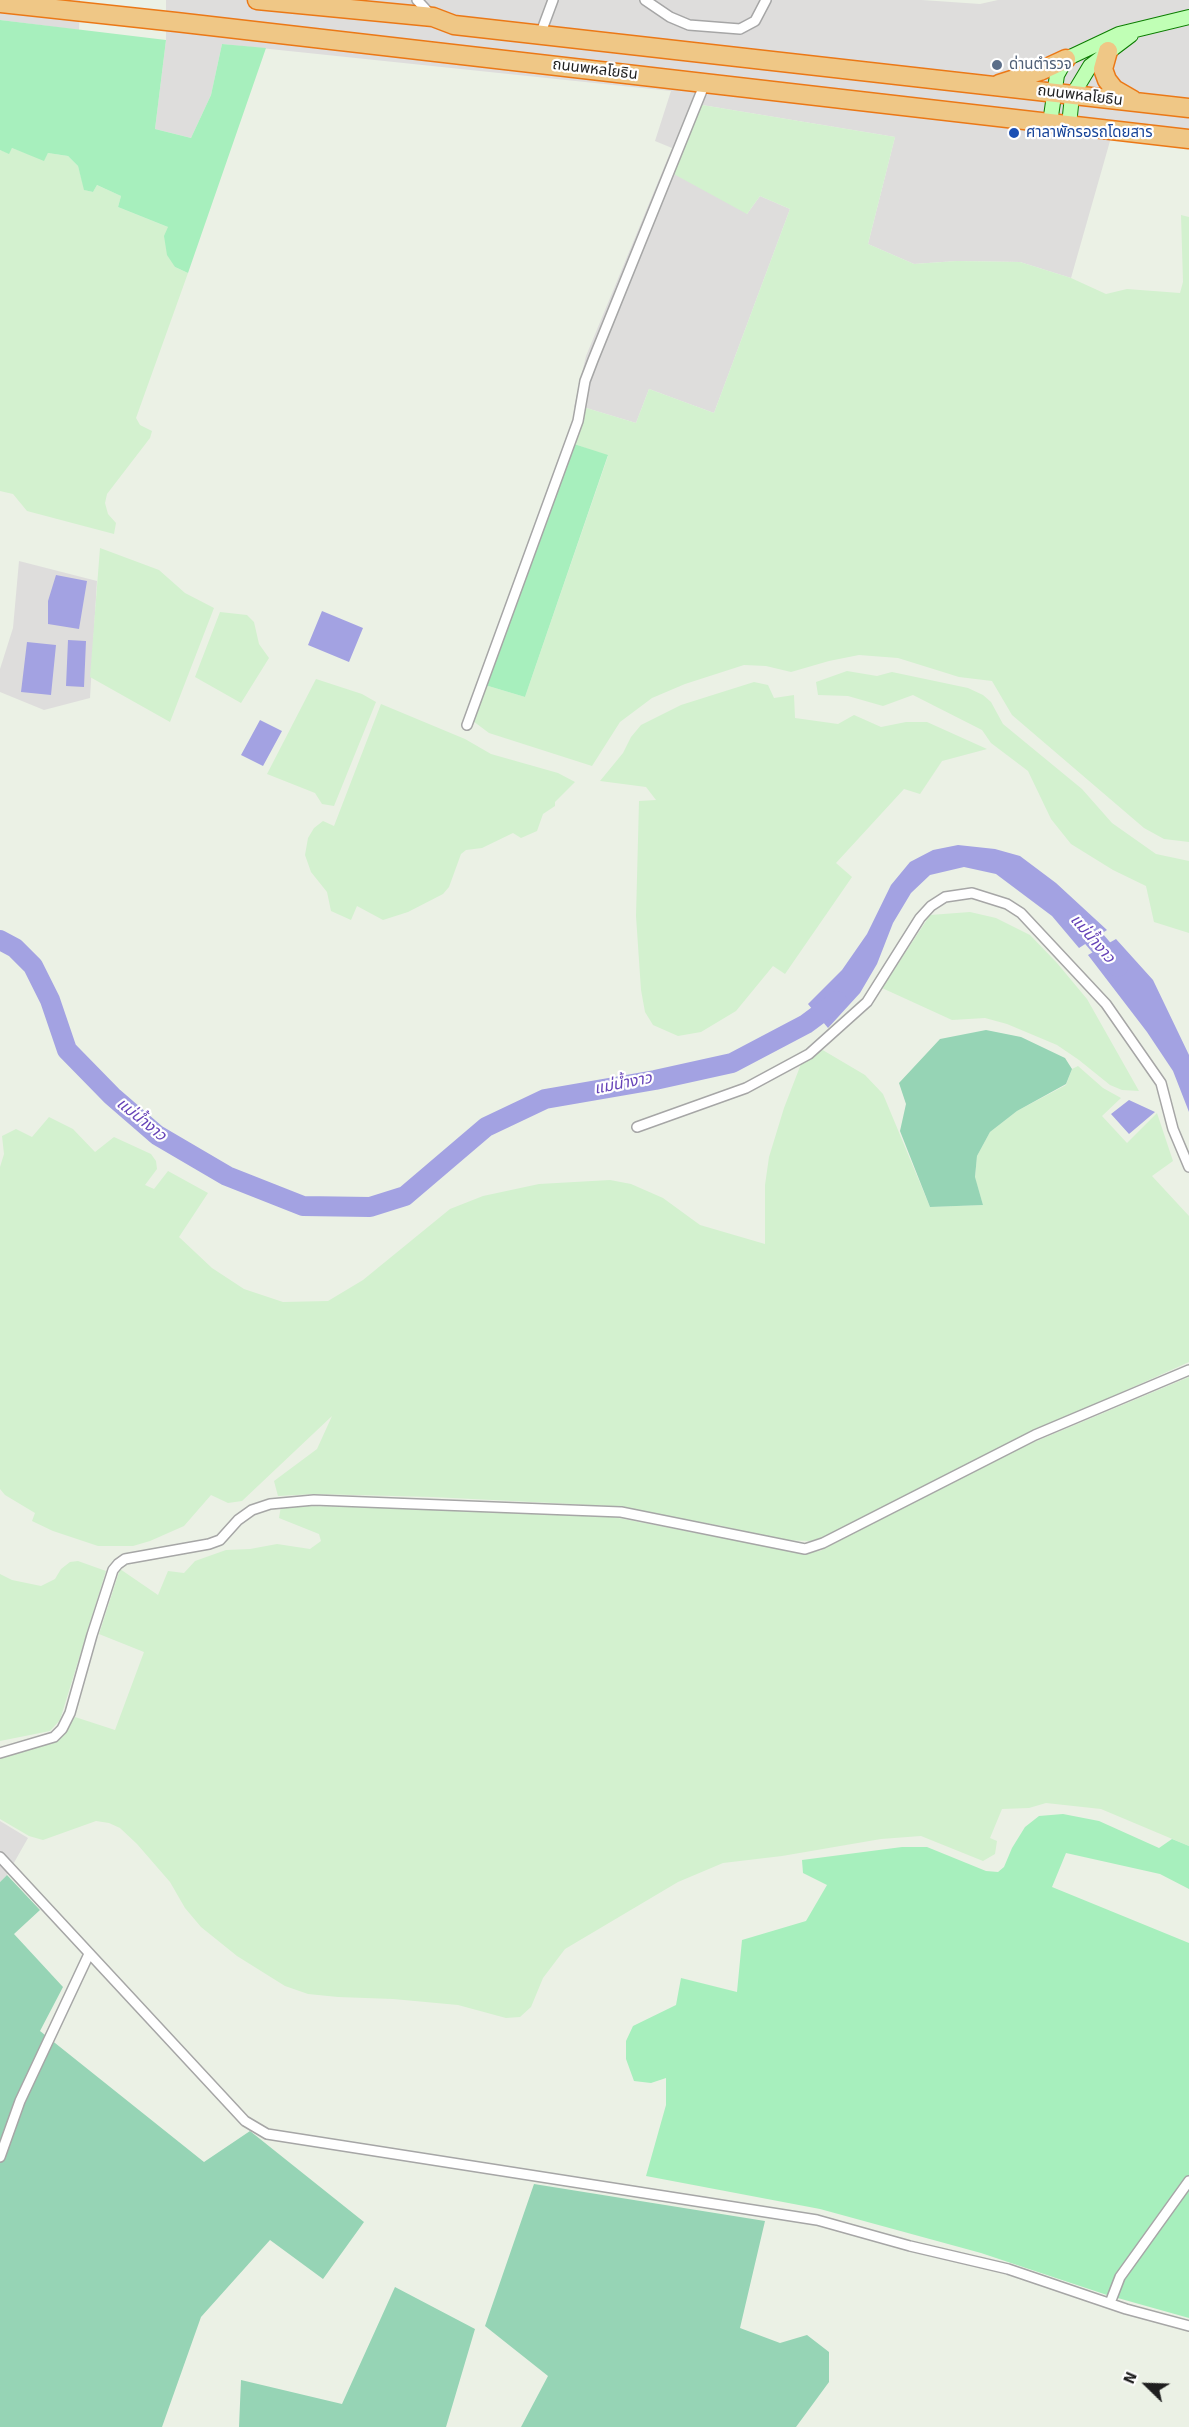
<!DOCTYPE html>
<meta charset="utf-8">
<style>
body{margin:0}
#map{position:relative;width:1189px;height:2427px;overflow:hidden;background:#ebf1e5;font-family:Signika,sans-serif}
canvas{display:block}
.north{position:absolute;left:1117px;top:2355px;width:60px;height:60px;-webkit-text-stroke:4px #fff;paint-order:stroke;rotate:293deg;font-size:16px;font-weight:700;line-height:24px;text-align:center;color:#1f1f1f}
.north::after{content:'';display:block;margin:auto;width:21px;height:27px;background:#1f1f1f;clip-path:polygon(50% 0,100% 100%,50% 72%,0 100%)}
</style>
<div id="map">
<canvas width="1189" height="2427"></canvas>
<div class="north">N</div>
</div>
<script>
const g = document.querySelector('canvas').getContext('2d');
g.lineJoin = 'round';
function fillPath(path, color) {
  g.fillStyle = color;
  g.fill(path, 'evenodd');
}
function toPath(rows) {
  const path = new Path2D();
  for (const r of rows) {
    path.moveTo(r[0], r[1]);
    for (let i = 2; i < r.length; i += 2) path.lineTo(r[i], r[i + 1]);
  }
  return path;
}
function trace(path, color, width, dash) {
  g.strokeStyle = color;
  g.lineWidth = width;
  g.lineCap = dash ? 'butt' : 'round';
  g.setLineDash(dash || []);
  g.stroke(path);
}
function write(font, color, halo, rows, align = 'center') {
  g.font = font + ' Signika,"Noto Sans Thai",sans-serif';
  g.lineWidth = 4.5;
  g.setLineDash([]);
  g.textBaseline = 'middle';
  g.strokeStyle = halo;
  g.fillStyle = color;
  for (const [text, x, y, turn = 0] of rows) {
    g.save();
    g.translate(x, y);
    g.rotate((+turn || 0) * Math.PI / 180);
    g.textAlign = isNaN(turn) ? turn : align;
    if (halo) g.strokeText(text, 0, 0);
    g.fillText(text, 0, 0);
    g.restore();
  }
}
fillPath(toPath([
 [0,0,80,0,79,30,0,20],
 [166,0,922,0,980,4,998,0,1189,0,1189,145,1112,134,1071,278,1020,262,957,261,914,264,868,244,895,137,702,105,747,214,760,196,790,209,714,413,649,389,636,423,583,407,574,407,586,356,672,148,655,141,671,91,222,44,211,95,191,138,155,129,166,40],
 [19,561,97,581,90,698,44,710,0,692,0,669,13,628],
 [0,1821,28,1838,7,1875,0,1882]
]), '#dedddc');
fillPath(toPath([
 [702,105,895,137,868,244,914,264,957,261,1020,262,1071,278,1106,294,1127,289,1180,293,1183,282,1181,215,1189,217,1189,842,1164,839,1144,828,1012,715,992,681,959,677,898,658,859,655,829,661,791,672,766,666,744,665,685,684,652,698,620,722,592,766,489,733,473,721,485,685,525,697,608,456,574,444,583,407,636,423,649,389,714,413,790,209,760,196,747,214,670,172],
 [12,148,44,160,48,153,68,156,78,166,85,190,93,192,97,185,121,196,118,207,168,227,175,267,188,273,136,418,140,425,152,431,150,438,107,494,105,503,108,514,116,523,114,534,27,511,13,494,0,491,0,150,9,153],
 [100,548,159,570,185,593,214,608,170,722,90,677],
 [220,612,247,615,254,622,259,644,269,658,241,703,195,677],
 [847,671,877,676,892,672,968,688,983,695,991,702,1003,724,1082,789,1112,823,1156,854,1189,861,1189,933,1154,922,1146,886,1113,870,1071,844,1051,819,1028,771,991,743,982,730,913,695,883,706,848,696,818,695,816,682],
 [316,679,362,694,376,702,334,806,322,804,315,793,267,774],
 [754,682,768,685,774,698,794,695,795,718,838,724,854,715,881,727,906,722,927,722,987,749,942,761,920,794,904,789,836,863,852,877,785,974,773,966,736,1011,701,1032,678,1036,653,1025,645,1012,641,990,636,916,639,801,656,800,646,787,600,781,623,753,631,737,641,725,681,705],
 [381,704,465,739,491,754,558,773,575,782,555,802,555,806,543,814,537,831,521,838,513,833,482,848,466,850,461,854,449,887,443,894,408,912,383,920,357,906,351,920,331,911,327,892,311,872,305,855,308,838,314,828,323,821,334,826],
 [970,912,996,918,1030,935,1057,963,1087,999,1139,1091,1122,1090,1110,1085,1079,1060,1057,1045,1007,1024,985,1018,952,1020,882,988,930,915],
 [821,1049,865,1075,883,1094,930,1207,983,1205,975,1178,977,1156,990,1132,1017,1111,1066,1085,1072,1069,1078,1066,1103,1088,1121,1098,1102,1116,1127,1143,1157,1113,1173,1161,1152,1176,1189,1216,1189,1362,1002,1446,826,1536,811,1541,783,1540,722,1526,611,1506,433,1497,315,1494,278,1496,274,1481,317,1449,332,1416,242,1501,228,1503,211,1495,184,1526,150,1541,133,1546,98,1546,53,1531,32,1521,35,1513,5,1495,0,1489,0,1167,4,1154,2,1136,16,1129,32,1137,49,1117,73,1129,95,1152,114,1137,151,1154,156,1161,157,1169,145,1185,154,1189,168,1171,208,1193,179,1237,212,1268,244,1289,283,1302,328,1301,363,1280,450,1209,483,1196,539,1184,610,1180,631,1184,663,1198,700,1225,765,1244,765,1185,769,1157,784,1108,801,1064],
 [1189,1377,1189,1846,1101,1809,1046,1803,1029,1808,1002,1809,990,1838,997,1841,995,1854,983,1861,921,1836,881,1839,782,1856,723,1863,678,1882,565,1949,543,1978,531,2007,520,2017,506,2018,458,2005,393,1999,338,1997,308,1994,285,1986,237,1956,201,1927,185,1908,170,1882,137,1844,120,1828,109,1823,96,1821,43,1840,29,1836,0,1819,0,1757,58,1741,75,1717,115,1730,144,1652,99,1634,120,1569,158,1595,168,1571,184,1573,195,1561,226,1550,250,1549,277,1544,310,1549,321,1541,319,1534,279,1518,281,1506,449,1507,608,1516,800,1553,820,1551,959,1477,1020,1448],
 [78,1561,106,1571,60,1720,50,1731,0,1741,0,1574,12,1580,41,1586,55,1579,61,1569,70,1562]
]), '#d3f1cf');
fillPath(toPath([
 [0,20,166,40,155,129,191,138,211,95,222,44,266,48,188,273,175,267,167,255,164,236,168,227,118,207,121,196,97,185,93,192,84,190,78,166,68,156,48,153,44,161,12,148,9,154,0,150],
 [574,444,608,455,525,697,485,685],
 [1063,1814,1099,1821,1159,1848,1172,1839,1189,1846,1189,1889,1160,1874,1066,1853,1052,1887,1189,1943,1189,2318,1107,2295,981,2253,820,2209,646,2176,666,2105,666,2078,651,2083,634,2081,626,2059,626,2041,633,2026,676,2005,681,1978,737,1992,742,1940,806,1921,827,1885,803,1873,802,1860,902,1847,927,1847,986,1871,998,1872,1004,1867,1012,1848,1025,1827,1039,1816]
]), '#a7efbd');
fillPath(toPath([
 [986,1030,1021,1037,1065,1058,1072,1069,1066,1084,1017,1111,990,1132,977,1156,975,1177,983,1205,930,1207,900,1131,906,1104,899,1083,940,1039],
 [7,1875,40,1910,14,1934,63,1987,40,2031,204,2162,250,2131,364,2222,323,2279,270,2240,201,2317,162,2427,0,2427,0,1882],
 [534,2184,765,2221,740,2328,780,2343,807,2335,829,2352,829,2382,796,2427,521,2427,548,2376,485,2326],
 [395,2287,475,2329,446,2427,239,2427,241,2380,342,2404]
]), '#96d4b5');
fillPath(toPath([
 [56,575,87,581,79,629,48,624,48,601],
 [322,611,363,628,349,662,308,645],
 [68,640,86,641,84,687,66,686],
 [27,642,56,645,51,695,21,692],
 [260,720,282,731,263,766,241,755],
 [958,845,995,849,1020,856,1056,883,1107,930,1079,948,1052,916,996,874,964,867,930,875,911,893,893,923,877,964,860,993,828,1028,808,1004,842,970,867,934,891,885,910,862,933,850],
 [1116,939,1153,980,1189,1055,1189,1112,1173,1071,1147,1032,1088,955],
 [1129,1100,1155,1112,1129,1134,1111,1114]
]), '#a3a2e2');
trace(toPath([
 [1077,919,1118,967],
 [0,940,15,948,33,966,50,1000,67,1050,112,1096,157,1135,227,1176,303,1206,370,1207,405,1196,486,1127,545,1099,655,1080,732,1063,806,1024,837,1001]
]), '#a3a2e2', 20);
const street = toPath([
 [417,0,432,16],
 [645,0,670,17,689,25,740,29,755,21,766,0],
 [540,35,553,0],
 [467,725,578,421,585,381,593,360,705,83],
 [637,1127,746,1088,809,1054,867,1002,920,918,931,906,945,897,972,893,1007,904,1021,913,1106,1004,1161,1083,1173,1129,1189,1167],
 [0,1753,54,1737,62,1729,70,1713,92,1635,113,1570,118,1564,125,1559,209,1544,220,1540,238,1520,252,1510,270,1504,314,1500,621,1512,805,1549,823,1543,1035,1435,1189,1370],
 [0,1857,245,2121,267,2134,817,2220,910,2246,1008,2269,1126,2309,1189,2326],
 [0,2157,20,2101,89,1954],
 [1110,2303,1120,2277,1189,2181]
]);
const secondary = toPath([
 [1050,123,1057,75,1066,59,1119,34,1189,17],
 [1069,125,1072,96,1090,66,1131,35]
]);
const highway = toPath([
 [257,0,433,17,454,25,1189,108],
 [0,3,176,22,1189,139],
 [1108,51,1103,69,1107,80,1114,89,1133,100],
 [999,84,1040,71,1066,59]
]);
trace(street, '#a6a6a6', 12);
trace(secondary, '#0b7d00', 16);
trace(highway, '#eb7816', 21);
trace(street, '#fff', 9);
trace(secondary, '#c0ffb5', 14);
trace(highway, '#efc786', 18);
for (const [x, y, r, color] of [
 [997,65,6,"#5c6f8a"],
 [1014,133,6,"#1a4fb4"]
]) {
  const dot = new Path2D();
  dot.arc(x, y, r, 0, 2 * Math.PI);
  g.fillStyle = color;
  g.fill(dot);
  trace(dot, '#fff', 2);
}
write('15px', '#4e5e75', '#fff', [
 ["ด่านตำรวจ",1009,65]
], 'left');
write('15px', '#1f1f1f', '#fff', [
 ["ถนนพหลโยธิน",595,70,7],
 ["ถนนพหลโยธิน",1080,96,7]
]);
write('15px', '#164399', '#fff', [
 ["ศาลาพักรอรถโดยสาร",1026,133]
], 'left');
write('italic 16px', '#6643b8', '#fff', [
 ["แม่น้ำงาว",1092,939,49],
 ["แม่น้ำงาว",623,1084,-11],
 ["แม่น้ำงาว",141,1120,39]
]);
</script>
